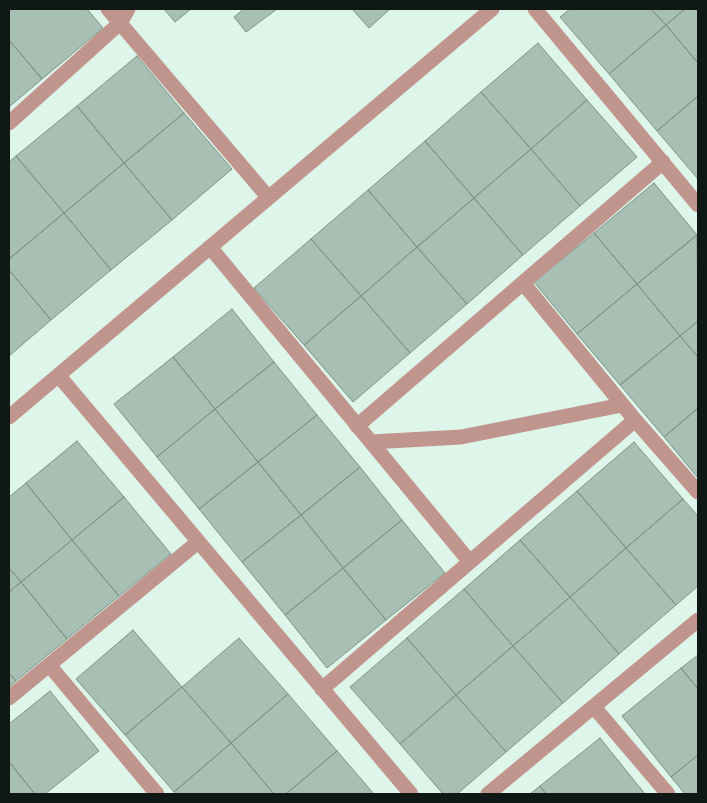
<!DOCTYPE html>
<style>
body{margin:0}
#map{position:relative;width:707px;height:803px;overflow:hidden;background:#def6ea;font-family:"DM Sans",sans-serif}
canvas{display:block}
.frame{position:absolute;inset:0;border:10px solid #101815;pointer-events:none}
</style>
<div id="map">
<canvas width="707" height="803"></canvas>
<div class="frame"></div>
</div>
<script>
const g = document.querySelector('canvas').getContext('2d');
g.lineJoin = 'round';
function fillPath(path, color) {
  g.fillStyle = color;
  g.fill(path, 'evenodd');
}
function toPath(rows) {
  const path = new Path2D();
  for (const r of rows) {
    path.moveTo(r[0], r[1]);
    for (let i = 2; i < r.length; i += 2) path.lineTo(r[i], r[i + 1]);
  }
  return path;
}
function trace(path, color, width, dash) {
  g.strokeStyle = color;
  g.lineWidth = width;
  g.lineCap = dash ? 'butt' : 'round';
  g.setLineDash(dash || []);
  g.stroke(path);
}
const building = toPath([
 [9,9,87,9,103,28,42,79,9,40,9,9],
 [164,9,191,9,175,22,164,9],
 [244,9,277,9,246,32,234,17,244,9],
 [352,9,390,9,369,28,352,9],
 [570,9,651,9,666,25,609,74,560,17,570,9],
 [651,9,685,9,666,25,651,9],
 [685,9,698,9,698,63,666,25,685,9],
 [666,25,698,63,698,96,657,131,609,74,666,25],
 [9,40,42,79,9,107,9,40],
 [538,43,587,100,531,149,481,92,538,43],
 [137,56,184,113,124,163,77,106,137,56],
 [481,92,531,149,474,198,425,141,481,92],
 [698,96,698,179,657,131,698,96],
 [587,100,637,157,580,206,531,149,587,100],
 [77,106,124,163,64,213,16,156,77,106],
 [184,113,232,169,172,220,124,163,184,113],
 [425,141,474,198,417,247,368,190,425,141],
 [531,149,580,206,523,255,474,198,531,149],
 [16,156,64,213,9,259,9,162,16,156],
 [124,163,172,220,111,270,64,213,124,163],
 [654,183,697,235,637,284,594,233,654,183],
 [368,190,417,247,361,296,311,239,368,190],
 [474,198,523,255,467,304,417,247,474,198],
 [64,213,111,270,51,320,9,270,9,259,64,213],
 [594,233,637,284,577,334,534,282,594,233],
 [697,235,698,321,680,336,637,284,697,235],
 [311,239,361,296,304,345,254,288,311,239],
 [417,247,467,304,410,353,361,296,417,247],
 [9,270,51,320,9,356,9,270],
 [637,284,680,336,620,385,577,334,637,284],
 [361,296,410,353,353,402,304,345,361,296],
 [232,309,274,362,215,409,173,357,232,309],
 [698,321,698,357,680,336,698,321],
 [680,336,698,357,698,408,664,437,620,385,680,336],
 [173,357,215,409,157,457,114,404,173,357],
 [274,362,317,415,258,462,215,409,274,362],
 [698,408,698,478,664,437,698,408],
 [215,409,258,462,199,509,157,457,215,409],
 [317,415,360,467,301,515,258,462,317,415],
 [77,441,124,497,72,540,26,483,77,441],
 [634,442,683,499,626,548,577,491,634,442],
 [258,462,301,515,242,562,199,509,258,462],
 [360,467,402,520,343,568,301,515,360,467],
 [26,483,72,540,21,582,9,568,9,497,26,483],
 [577,491,626,548,570,597,520,540,577,491],
 [124,497,171,554,119,596,72,540,124,497],
 [683,499,698,516,698,586,676,605,626,548,683,499],
 [301,515,343,568,285,615,242,562,301,515],
 [402,520,445,573,386,620,343,568,402,520],
 [72,540,119,596,67,639,21,582,72,540],
 [520,540,570,597,513,646,464,589,520,540],
 [626,548,676,605,619,654,570,597,626,548],
 [9,568,21,582,9,592,9,568],
 [343,568,386,620,327,668,285,615,343,568],
 [21,582,67,639,16,681,9,673,9,592,21,582],
 [464,589,513,646,456,695,407,638,464,589],
 [570,597,619,654,563,703,513,646,570,597],
 [133,630,182,687,125,735,76,679,133,630],
 [239,638,288,694,231,743,182,687,239,638],
 [407,638,456,695,400,744,350,687,407,638],
 [513,646,563,703,506,752,456,695,513,646],
 [698,655,698,689,681,668,698,655],
 [681,668,698,689,698,755,671,777,622,716,681,668],
 [9,673,16,681,9,687,9,673],
 [182,687,231,743,174,792,125,735,182,687],
 [50,691,99,751,45,794,35,794,9,762,9,724,50,691],
 [288,694,337,751,286,794,274,794,231,743,288,694],
 [456,695,506,752,457,794,443,794,400,744,456,695],
 [600,738,645,794,546,794,540,786,600,738],
 [231,743,274,794,175,794,174,792,231,743],
 [337,751,374,794,286,794,337,751],
 [698,755,698,794,685,794,671,777,698,755],
 [9,762,35,794,9,794,9,762],
 [540,786,546,794,530,794,540,786]
]);
fillPath(building, '#a8bfb4');
trace(building, '#7c9287', 1);
trace(toPath([
 [108,9,268,197],
 [535,9,698,205],
 [9,123,120,23,128,9],
 [210,247,470,562],
 [523,283,635,420,698,492],
 [59,376,411,794],
 [9,417,492,9],
 [357,426,663,162],
 [371,442,461,437,622,405],
 [50,666,157,794],
 [322,689,635,420],
 [9,698,198,542],
 [594,707,668,794],
 [488,794,698,620]
]), '#c0958d', 15);
</script>
